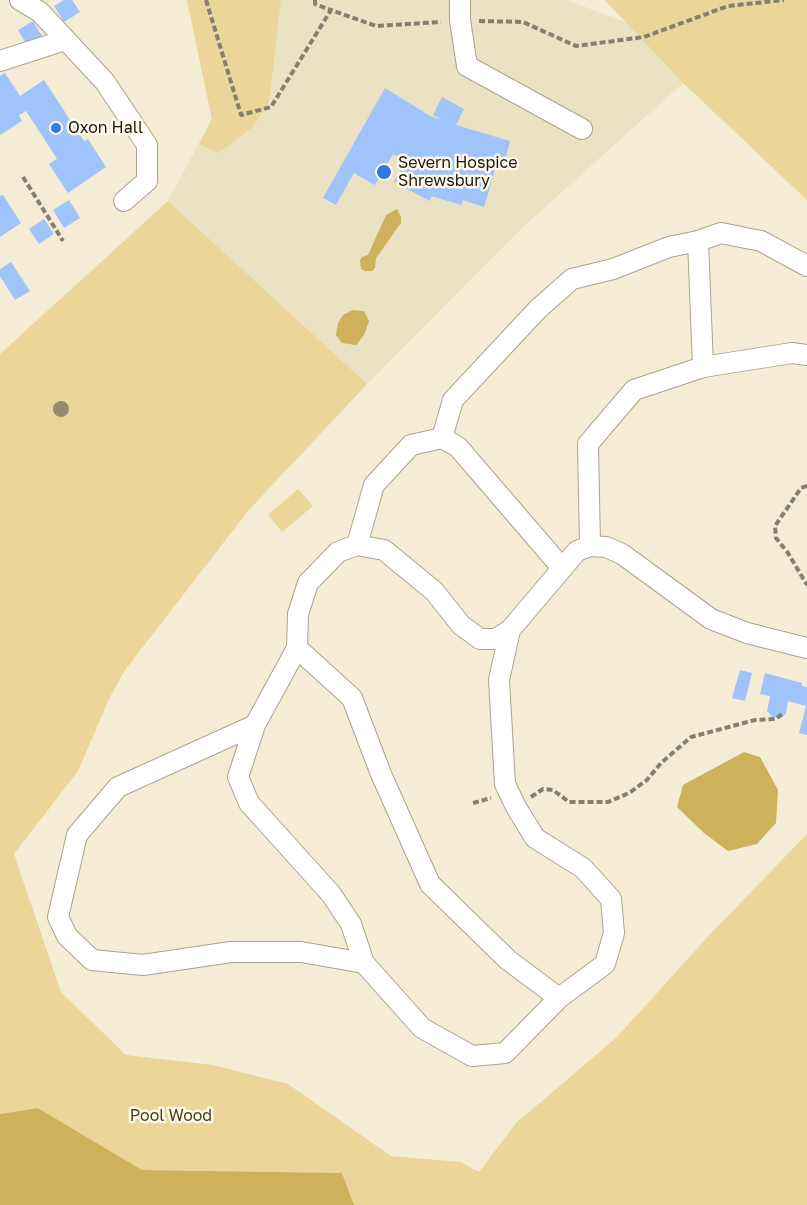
<!DOCTYPE html>
<style>
body{margin:0}
canvas{display:block;background:#f4ecd5}
</style>
<canvas width="807" height="1205"></canvas>
<script>
const g = document.querySelector('canvas').getContext('2d');
g.lineJoin = 'round';
function fillPath(path, color) {
  g.fillStyle = color;
  g.fill(path, 'evenodd');
}
function toPath(rows) {
  const path = new Path2D();
  for (const r of rows) {
    path.moveTo(r[0], r[1]);
    for (let i = 2; i < r.length; i += 2) path.lineTo(r[i], r[i + 1]);
  }
  return path;
}
function trace(path, color, width, dash) {
  g.strokeStyle = color;
  g.lineWidth = width;
  g.lineCap = dash ? 'butt' : 'round';
  g.setLineDash(dash || []);
  g.stroke(path);
}
function write(font, color, halo, rows, align = 'center') {
  g.font = font + ' "Golos Text",sans-serif';
  g.lineWidth = 5;
  g.setLineDash([]);
  g.textBaseline = 'middle';
  g.strokeStyle = halo;
  g.fillStyle = color;
  for (const [text, x, y, turn = 0] of rows) {
    g.save();
    g.translate(x, y);
    g.rotate((+turn || 0) * Math.PI / 180);
    g.textAlign = isNaN(turn) ? turn : align;
    if (halo) g.strokeText(text, 0, 0);
    g.fillText(text, 0, 0);
    g.restore();
  }
}
fillPath(toPath([
 [187,0,567,0,627,23,683,83,522,228,367,384,168,201,212,119]
]), '#ebe1c3');
fillPath(toPath([
 [187,0,281,0,269,102,253,127,218,153,199,144,212,119],
 [605,0,807,0,807,200,683,83],
 [168,201,367,384,248,511,125,670,109,699,78,771,14,854,61,992,126,1055,213,1065,288,1084,391,1156,461,1162,479,1172,516,1123,616,1038,714,930,807,834,807,1205,354,1205,342,1173,142,1170,38,1108,0,1114,0,354],
 [298,489,313,506,282,532,268,515]
]), '#ebd598');
fillPath(toPath([
 [397,209,401,217,401,223,376,258,375,268,372,271,365,271,361,269,360,260,362,257,368,255,386,215],
 [353,310,364,311,369,321,364,335,356,345,342,343,336,335,338,323,343,315],
 [744,752,760,757,778,790,776,823,757,844,728,851,704,833,677,807,683,785],
 [38,1108,142,1170,342,1173,354,1205,0,1205,0,1114]
]), '#ceb15b');
fillPath(toPath([
 [64,0,72,0,80,12,64,22,54,6],
 [33,21,42,36,27,45,18,30],
 [5,73,20,96,44,80,84,141,88,139,106,167,68,193,49,164,57,159,26,111,19,115,22,121,0,135,0,76],
 [385,88,430,116,442,120,433,115,442,97,464,109,456,125,510,141,504,164,497,163,484,207,463,200,461,205,431,196,430,201,394,182,406,161,393,154,375,185,354,173,336,205,323,198],
 [3,195,21,223,0,237,0,196],
 [69,200,80,218,64,228,53,210],
 [44,219,54,234,39,244,29,229],
 [11,262,30,291,15,300,0,276,0,269],
 [740,670,752,673,745,701,732,698],
 [765,673,802,683,802,686,807,687,807,735,799,733,806,706,788,701,786,714,780,718,772,717,767,711,770,696,760,694]
]), '#a0c3fc');
const minor = toPath([
 [20,0,40,12,105,82,147,145,147,181,124,201],
 [460,0,460,20,467,66,582,129],
 [0,61,65,40],
 [698,241,703,367],
 [442,438,453,400,538,309,572,279,613,269,669,247,698,241,721,233,761,241,807,266],
 [357,545,374,485,411,445,442,438,458,447,562,568],
 [590,546,588,444,634,390,703,367,792,353,807,355],
 [510,630,499,680,505,784,516,807,535,838,583,868,611,899,614,933,605,964,559,998,505,1053,472,1056,422,1028,364,963,351,924,331,894,249,803,238,777,255,725,297,648,298,614,308,583,338,552,357,545,384,550,434,591,461,625,480,639,496,639,510,630,577,551,590,546,606,547,622,554,711,619,747,633,807,648],
 [297,648,352,698,381,774,430,884,508,960,559,998],
 [255,725,118,787,77,835,58,917,67,936,92,960,143,965,231,952,301,952,364,963]
]);
trace(minor, '#aaa38e', 22);
trace(toPath([
 [206,0,241,115,271,107,331,10,376,26,441,22],
 [315,0,315,4,331,10],
 [479,21,523,22,576,46,644,37,728,6,784,0],
 [23,177,63,241],
 [807,486,801,488,775,526,776,538,788,553,807,585],
 [531,797,543,789,553,790,569,802,608,802,629,793,647,780,661,763,691,737,755,720,776,719,782,714],
 [473,803,491,798]
]), '#857f70', 4, [6, 3]);
trace(minor, '#fff', 20);
g.fillStyle = '#968c6d';
for (const [x, y] of [
 [61,409]
]) {
  g.beginPath();
  g.arc(x, y, 8, 0, 2 * Math.PI);
  g.fill();
}
for (const [x, y, r, color] of [
 [56,128,6,"#3176e3"],
 [384,172,8,"#3176e3"]
]) {
  const dot = new Path2D();
  dot.arc(x, y, r, 0, 2 * Math.PI);
  g.fillStyle = color;
  g.fill(dot);
  trace(dot, '#fef9eb', 2);
}
write('16px', '#1c1911', '#fef9eb', [
 ["Oxon Hall",68,128],
 ["Severn Hospice",398,163],
 ["Shrewsbury",398,181]
], 'left');
write('16px', '#493d18', '#fef9eb', [
 ["Pool Wood",171,1116]
]);
</script>
